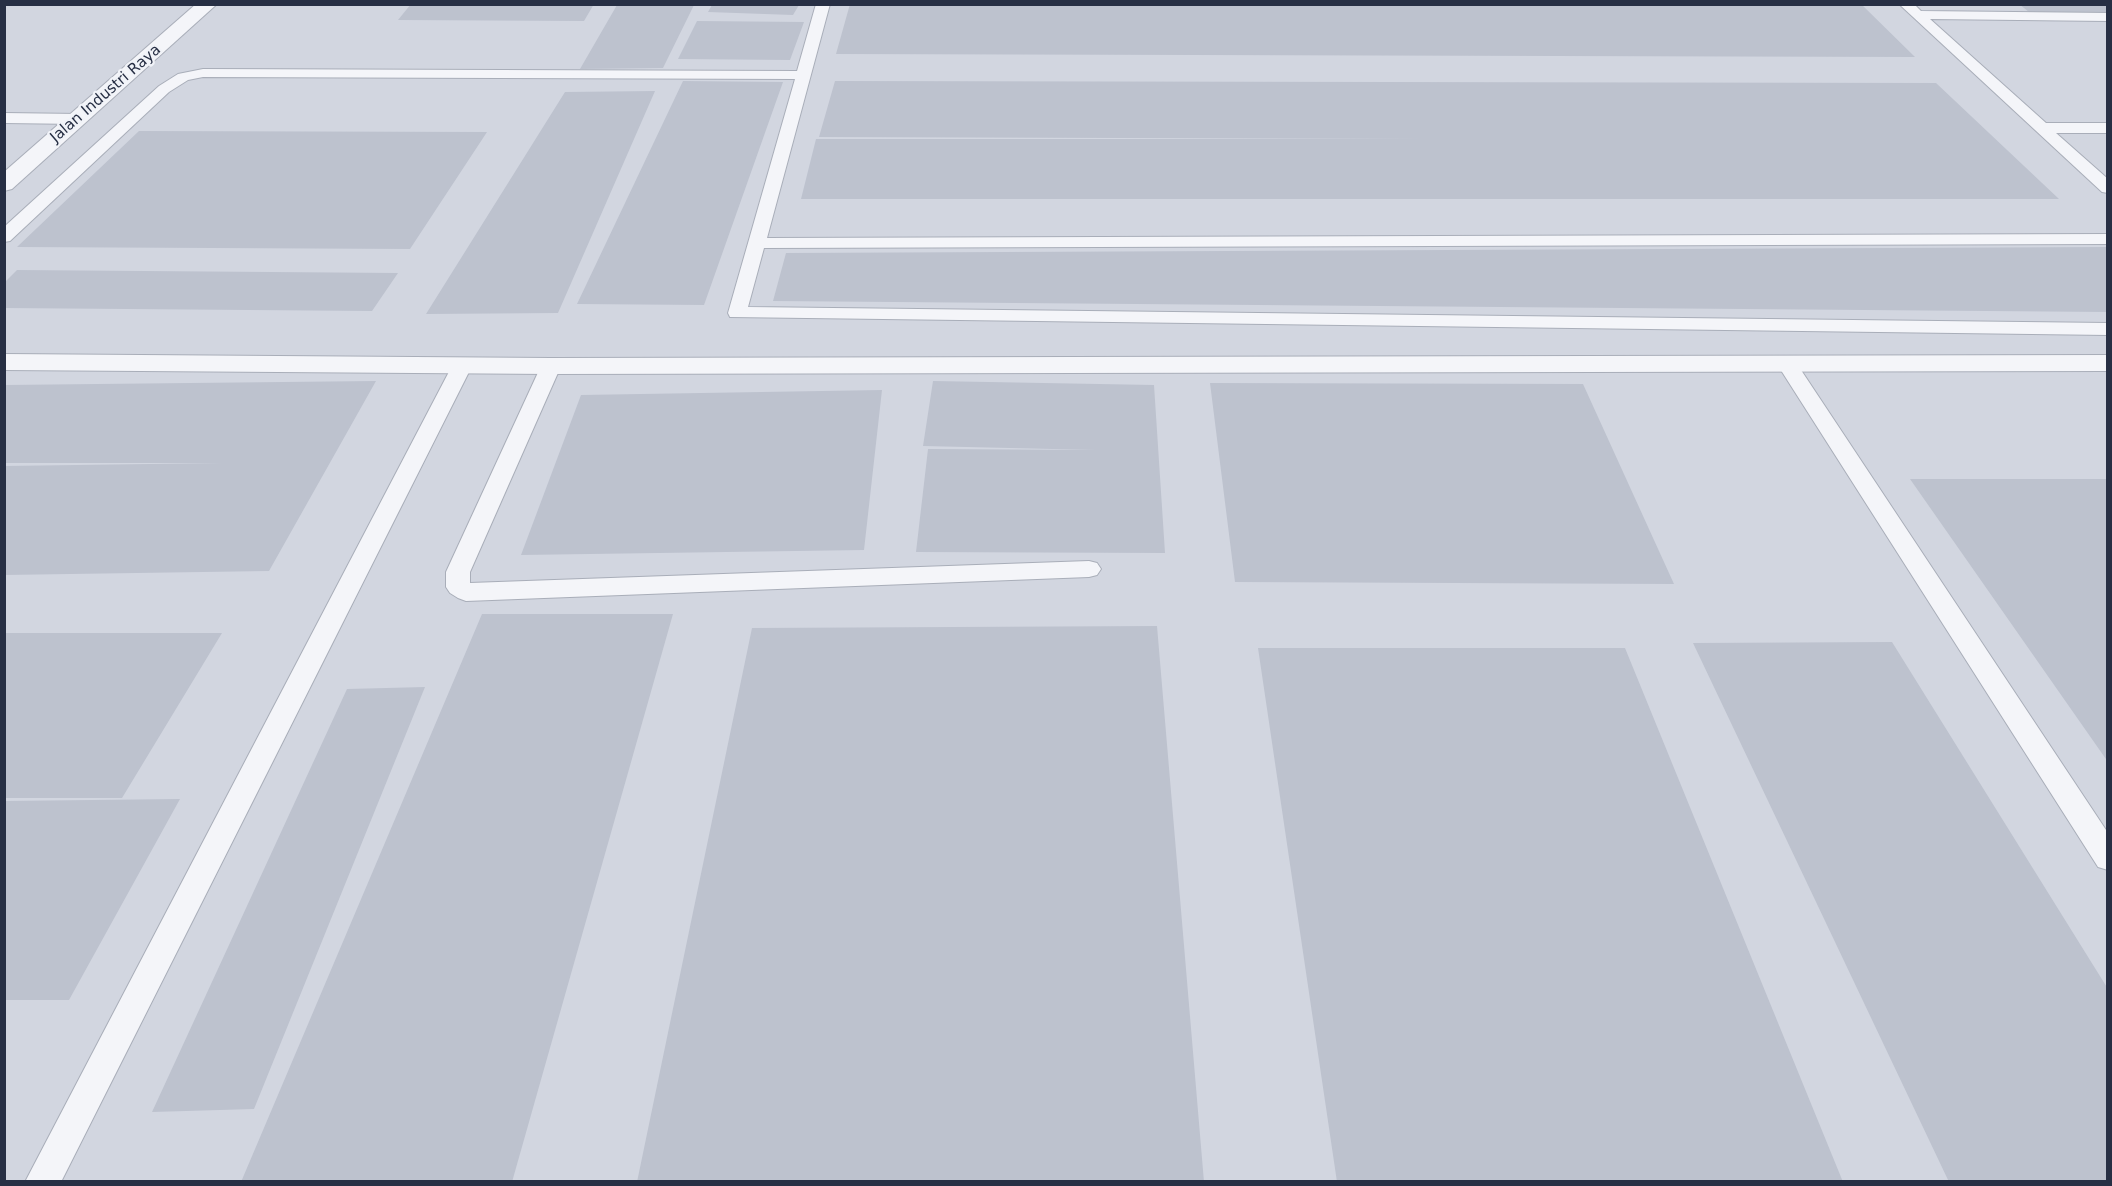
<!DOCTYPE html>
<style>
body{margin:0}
#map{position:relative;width:2112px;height:1186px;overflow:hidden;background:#e1e4eb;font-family:"DejaVu Sans",sans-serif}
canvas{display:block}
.frame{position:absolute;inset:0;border:6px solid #272f44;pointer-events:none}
</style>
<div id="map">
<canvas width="2112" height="1186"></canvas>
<div class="frame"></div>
</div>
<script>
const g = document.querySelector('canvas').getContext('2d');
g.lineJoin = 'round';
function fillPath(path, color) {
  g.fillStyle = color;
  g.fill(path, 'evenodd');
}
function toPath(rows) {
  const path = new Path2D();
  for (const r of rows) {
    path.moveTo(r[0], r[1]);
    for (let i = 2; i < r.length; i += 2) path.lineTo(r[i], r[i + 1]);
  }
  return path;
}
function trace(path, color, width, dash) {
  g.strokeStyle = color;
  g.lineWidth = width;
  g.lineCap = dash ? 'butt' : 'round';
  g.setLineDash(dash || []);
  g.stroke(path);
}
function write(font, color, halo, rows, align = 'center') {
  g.font = font + ' "DejaVu Sans",sans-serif';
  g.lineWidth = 4.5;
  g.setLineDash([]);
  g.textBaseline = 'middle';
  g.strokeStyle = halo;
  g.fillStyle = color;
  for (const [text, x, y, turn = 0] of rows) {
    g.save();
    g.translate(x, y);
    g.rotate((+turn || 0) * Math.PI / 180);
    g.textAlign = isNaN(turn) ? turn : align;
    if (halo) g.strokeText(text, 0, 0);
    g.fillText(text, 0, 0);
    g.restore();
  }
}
fillPath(toPath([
 [5,5,2107,5,2107,1181,5,1181]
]), '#d2d6e0');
fillPath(toPath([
 [411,4,594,4,584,21,398,20],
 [850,4,1861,4,1915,57,836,54],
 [2019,4,2108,4,2108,12,2029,12],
 [617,5,694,5,663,68,580,69],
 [712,5,799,5,793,15,708,12],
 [697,21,804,22,790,60,678,59],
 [683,81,783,82,704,305,577,304],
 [835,81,1936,83,2059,199,801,199,816,139,1423,139,819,137],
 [655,91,558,313,426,314,565,92],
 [139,131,487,132,410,249,17,247],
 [2108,247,2108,312,773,301,786,253],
 [17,270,398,273,372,311,4,308,4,283],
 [376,381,269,571,4,575,4,466,222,463,5,463,5,385],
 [933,381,1154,385,1165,553,916,552,928,449,1096,450,923,446],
 [1210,383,1583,384,1674,584,1235,582],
 [882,390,864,550,521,555,581,395],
 [1910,479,2108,479,2108,762],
 [482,614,673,614,512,1182,241,1182],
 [1157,626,1204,1182,637,1182,752,628],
 [4,633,222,633,122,798,4,798],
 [1892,642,2108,989,2108,1182,1949,1182,1693,643],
 [1258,648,1625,648,1843,1182,1337,1182],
 [425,687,254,1109,152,1112,347,689],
 [180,799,69,1000,4,1000,4,801]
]), '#bdc2ce');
const service = toPath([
 [816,4,830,4,767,238,2108,234,2108,244,764,248,748,307,2108,323,2108,335,730,317,728,313,795,79,203,77,188,80,169,92,10,241,4,242,4,227,159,86,178,74,203,69,797,71,816,4],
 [1899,4,1914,4,1921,11,2108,13,2108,21,1930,19,2046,123,2108,123,2108,133,2056,133,2108,179,2108,193,2102,192,1899,4],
 [4,113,79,114,87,119,79,124,4,123,4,113],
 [1787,358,1794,360,1797,364,2108,833,2108,870,2098,867,1777,364,1780,360,1787,358],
 [462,360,469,362,472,366,61,1182,25,1182,452,366,455,362,462,360],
 [551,360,558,362,561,366,470,572,470,583,1089,561,1097,563,1101,569,1097,575,1089,577,466,601,458,598,450,593,446,587,446,572,541,366,544,362,551,360]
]);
const minor = toPath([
 [4,354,551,358,2108,355,2108,371,551,374,4,370,4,354]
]);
const tertiary = toPath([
 [196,4,217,4,12,189,4,191,4,172,196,4]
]);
trace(service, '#a9aeb9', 2);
trace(minor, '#a9aeb9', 2);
trace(tertiary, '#a9aeb9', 2);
fillPath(service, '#f4f5f9');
fillPath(minor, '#f4f5f9');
fillPath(tertiary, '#f4f5f9');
write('15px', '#272f44', '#f1f3f8', [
 ["Jalan Industri Raya",106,94,-41]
]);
</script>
